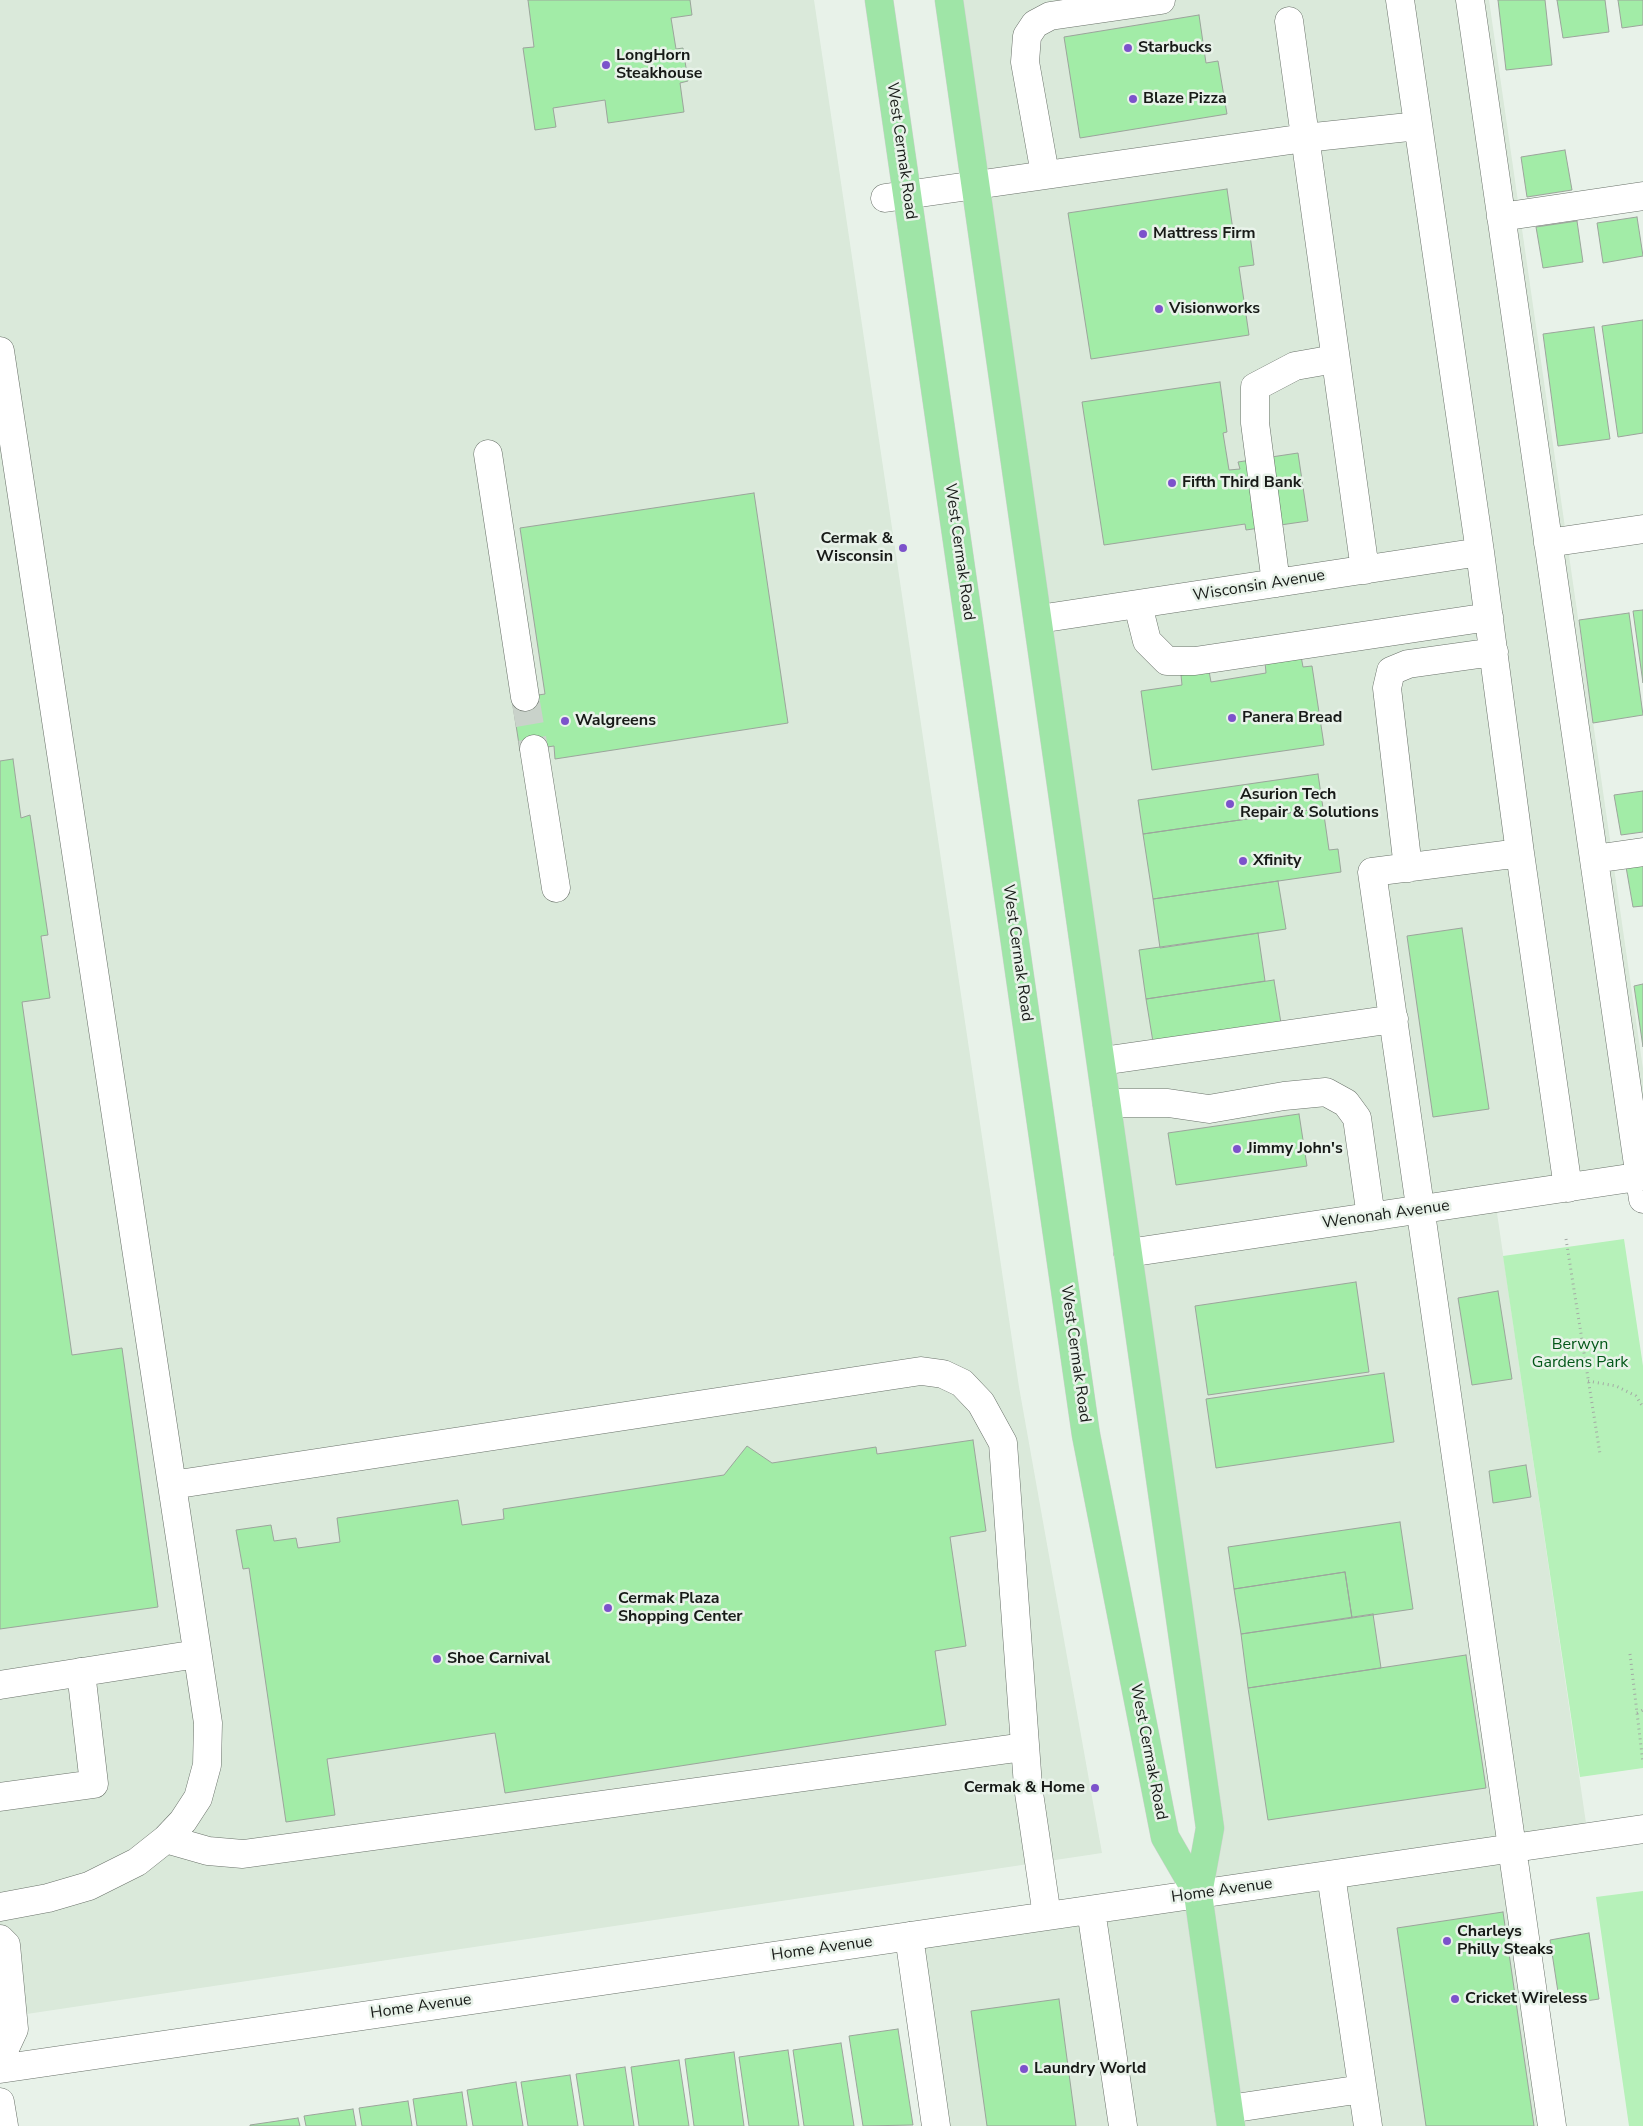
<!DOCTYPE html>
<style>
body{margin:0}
canvas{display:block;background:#e8f2e9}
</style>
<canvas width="1643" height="2126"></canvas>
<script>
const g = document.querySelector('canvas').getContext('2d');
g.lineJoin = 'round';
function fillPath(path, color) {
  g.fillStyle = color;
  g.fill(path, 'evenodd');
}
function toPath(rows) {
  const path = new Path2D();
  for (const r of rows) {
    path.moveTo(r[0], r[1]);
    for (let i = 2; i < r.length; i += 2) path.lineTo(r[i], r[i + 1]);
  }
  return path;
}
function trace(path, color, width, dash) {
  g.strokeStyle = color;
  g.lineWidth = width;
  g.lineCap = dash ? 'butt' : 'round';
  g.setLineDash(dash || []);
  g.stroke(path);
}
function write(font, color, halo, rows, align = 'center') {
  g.font = font + ' "Nunito Sans",sans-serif';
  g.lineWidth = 5;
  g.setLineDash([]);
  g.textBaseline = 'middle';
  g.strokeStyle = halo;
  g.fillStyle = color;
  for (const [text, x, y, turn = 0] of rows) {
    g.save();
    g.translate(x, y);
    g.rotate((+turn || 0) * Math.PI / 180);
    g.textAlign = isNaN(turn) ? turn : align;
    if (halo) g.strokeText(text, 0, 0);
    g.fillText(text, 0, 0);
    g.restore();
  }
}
fillPath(toPath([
 [0,0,814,0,1019,1387,1102,1853,0,2018],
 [959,0,1489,0,1643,1069,1643,1171,1136,1242],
 [1496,1206,1587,1830,1207,1885,1138,1260],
 [1520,1853,1560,2126,929,2126,903,1945]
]), '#dae9da');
fillPath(toPath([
 [1624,1239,1643,1366,1643,1768,1580,1777,1503,1256],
 [1643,1891,1643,2126,1629,2126,1596,1897]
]), '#b6f1b9');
const building = toPath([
 [528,0,690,0,692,15,671,18,676,49,683,48,688,81,680,83,684,112,608,123,605,100,553,108,556,127,535,130,523,48,534,47,528,0],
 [1498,0,1545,0,1552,65,1506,70,1498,0],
 [1557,0,1605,0,1609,32,1563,38,1557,0],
 [1618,0,1643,0,1643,25,1622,28,1618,0],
 [1199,15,1206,63,1218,61,1227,114,1080,138,1064,37,1199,15],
 [1565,150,1572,190,1527,197,1521,157,1565,150],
 [1227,189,1234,237,1250,235,1254,265,1239,267,1249,335,1091,359,1068,213,1227,189],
 [1637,217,1643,256,1603,263,1597,223,1637,217],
 [1577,221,1583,262,1543,268,1536,227,1577,221],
 [1643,320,1643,433,1618,437,1602,326,1643,320],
 [1594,327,1610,439,1558,446,1543,334,1594,327],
 [1220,382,1227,432,1223,433,1229,470,1240,469,1238,462,1298,453,1308,521,1246,530,1245,524,1104,545,1082,402,1220,382],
 [754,493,788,723,555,759,554,746,520,751,512,699,545,694,520,528,754,493],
 [1643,610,1643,683,1633,611,1643,610],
 [1629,613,1643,715,1593,723,1579,620,1629,613],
 [1301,656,1303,667,1312,666,1324,745,1152,770,1141,691,1182,685,1181,675,1209,671,1211,682,1266,673,1265,662,1301,656],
 [13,759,21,818,30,815,48,935,41,936,50,998,22,1002,72,1355,122,1348,158,1607,0,1629,0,761,13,759],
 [1318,774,1323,808,1143,834,1138,800,1318,774],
 [1643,791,1643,832,1621,835,1614,795,1643,791],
 [1323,808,1329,850,1338,849,1341,872,1153,899,1143,834,1323,808],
 [1643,864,1643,906,1633,907,1626,867,1643,864],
 [1278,881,1286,929,1160,948,1153,899,1278,881],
 [1462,928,1489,1109,1433,1117,1407,936,1462,928],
 [1258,933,1265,981,1146,999,1139,950,1258,933],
 [1274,980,1281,1023,1153,1042,1146,999,1274,980],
 [1643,984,1643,1047,1634,986,1643,984],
 [1299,1114,1307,1166,1176,1185,1168,1133,1299,1114],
 [1356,1282,1369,1372,1208,1395,1195,1306,1356,1282],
 [1498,1291,1512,1379,1472,1385,1458,1298,1498,1291],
 [1384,1373,1394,1442,1216,1468,1206,1399,1384,1373],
 [973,1440,986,1531,950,1537,966,1646,935,1651,946,1725,505,1793,495,1733,327,1759,335,1815,286,1822,249,1568,243,1569,236,1530,271,1525,274,1541,296,1538,298,1548,340,1542,337,1518,458,1500,462,1525,504,1519,503,1509,724,1475,747,1446,772,1463,876,1447,877,1454,973,1440],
 [1526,1465,1531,1497,1493,1503,1489,1471,1526,1465],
 [1400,1522,1413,1609,1352,1618,1345,1572,1234,1589,1228,1547,1400,1522],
 [1345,1572,1352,1618,1241,1634,1234,1589,1345,1572],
 [1373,1614,1381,1668,1248,1688,1241,1634,1373,1614],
 [1466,1655,1486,1788,1268,1820,1248,1688,1466,1655],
 [1503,1912,1534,2126,1426,2126,1397,1928,1503,1912],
 [1589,1933,1599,1999,1560,2005,1550,1940,1589,1933],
 [1059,1999,1076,2126,987,2126,971,2011,1059,1999],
 [898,2029,913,2125,863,2126,849,2036,898,2029],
 [841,2043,854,2126,804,2126,793,2050,841,2043],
 [788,2050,799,2126,749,2126,739,2057,788,2050],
 [734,2052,744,2126,694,2126,685,2059,734,2052],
 [679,2060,689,2126,639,2126,631,2067,679,2060],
 [625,2067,634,2126,584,2126,576,2074,625,2067],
 [570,2075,578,2126,528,2126,521,2082,570,2075],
 [516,2082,523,2126,473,2126,467,2090,516,2082],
 [462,2092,467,2126,417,2126,413,2099,462,2092],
 [408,2101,412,2126,362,2126,359,2108,408,2101],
 [353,2109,356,2126,306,2126,304,2116,353,2109],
 [298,2118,300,2126,250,2126,250,2125,298,2118]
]);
fillPath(building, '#a2eca7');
trace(building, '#9ca59c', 1);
trace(toPath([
 [525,697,534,749]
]), '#c9d2ca', 28, [28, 14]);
const minor = toPath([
 [1400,0,1480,552,1520,853,1372,872,1552,2126],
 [1470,0,1643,1199],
 [1289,21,1365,570],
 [1045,174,1025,62,1027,36,1035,24,1050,16,1161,0],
 [885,198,1305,138,1418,126],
 [1501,217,1643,196],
 [0,351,172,1485,921,1371,943,1374,962,1383,981,1403,1003,1443,1028,1786,1047,1916],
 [488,454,525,697],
 [1548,543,1643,529],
 [1276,583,1255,423,1255,387,1295,366,1335,359],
 [1138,605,1147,641,1167,661,1195,661,1489,617],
 [1039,619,1480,552],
 [534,749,556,888],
 [1520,853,1568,1188],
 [1594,859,1643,852],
 [1408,868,1387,688,1391,671,1408,664,1494,652],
 [1102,1061,1394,1019],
 [1107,1103,1168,1103,1209,1109,1284,1096,1326,1092,1346,1103,1357,1118,1371,1217],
 [1128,1253,1643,1176],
 [0,1685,197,1654],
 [0,1797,94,1784,81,1672],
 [166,1839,208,1851,243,1854,1024,1747],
 [1331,1875,1368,2126],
 [0,1907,48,1898,89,1886,137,1862,166,1839,183,1821,198,1798,207,1765,208,1723,172,1485],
 [1091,1910,1123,2126],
 [909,1936,936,2126],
 [0,1939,6,1945,14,2029,0,2059],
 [0,2069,1643,1829],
 [0,2102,4,2126],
 [1229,2109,1362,2089]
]);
const major = toPath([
 [879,0,1086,1435,1165,1837,1198,1894],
 [949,0,1210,1828,1198,1894,1231,2126]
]);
trace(minor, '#6a726a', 29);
trace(major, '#d1d1d1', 29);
trace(toPath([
 [1566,1239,1600,1454],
 [1588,1381,1616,1386,1636,1396,1643,1407],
 [1630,1654,1643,1763],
 [1637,1713,1643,1710]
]), '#a3aba4', 3, [1, 4]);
trace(minor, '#fff', 28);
trace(major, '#9fe5a7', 28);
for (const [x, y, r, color] of [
 [1128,48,5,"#7c52cb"],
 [606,65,5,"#7c52cb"],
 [1133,99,5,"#7c52cb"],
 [1143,234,5,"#7c52cb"],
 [1159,309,5,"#7c52cb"],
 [1172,483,5,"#7c52cb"],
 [903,548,5,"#7c52cb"],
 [1232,718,5,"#7c52cb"],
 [565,721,5,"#7c52cb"],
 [1230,804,5,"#7c52cb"],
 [1243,861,5,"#7c52cb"],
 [1237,1149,5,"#7c52cb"],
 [608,1608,5,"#7c52cb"],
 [437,1659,5,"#7c52cb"],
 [1095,1788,5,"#7c52cb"],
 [1447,1941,5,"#7c52cb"],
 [1455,1999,5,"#7c52cb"],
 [1024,2069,5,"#7c52cb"]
]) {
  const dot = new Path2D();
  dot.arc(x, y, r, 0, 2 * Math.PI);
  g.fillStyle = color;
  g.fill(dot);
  trace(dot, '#e8f2e9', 2);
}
write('bold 16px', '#171a17', '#e8f2e9', [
 ["Starbucks",1138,48],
 ["LongHorn",616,56],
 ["Steakhouse",616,74],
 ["Blaze Pizza",1143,99],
 ["Mattress Firm",1153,234],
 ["Visionworks",1169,309],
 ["Fifth Third Bank",1182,483],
 ["Cermak &",893,539,"right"],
 ["Wisconsin",893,557,"right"],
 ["Panera Bread",1242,718],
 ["Walgreens",575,721],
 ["Asurion Tech",1240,795],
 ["Repair & Solutions",1240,813],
 ["Xfinity",1253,861],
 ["Jimmy John's",1247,1149],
 ["Cermak Plaza",618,1599],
 ["Shopping Center",618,1617],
 ["Shoe Carnival",447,1659],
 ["Cermak & Home",1085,1788,"right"],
 ["Charleys",1457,1932],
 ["Philly Steaks",1457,1950],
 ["Cricket Wireless",1465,1999],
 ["Laundry World",1034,2069]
], 'left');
write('16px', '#171a17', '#e8f2e9', [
 ["West Cermak Road",901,151,82],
 ["West Cermak Road",959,552,82],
 ["Wisconsin Avenue",1259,586,-9],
 ["West Cermak Road",1017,953,82],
 ["Wenonah Avenue",1386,1215,-8],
 ["West Cermak Road",1075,1354,82],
 ["West Cermak Road",1148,1752,79],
 ["Home Avenue",1222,1891,-8],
 ["Home Avenue",822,1949,-8],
 ["Home Avenue",421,2007,-8]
]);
write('16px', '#025718', '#e8f2e9', [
 ["Berwyn",1580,1345],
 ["Gardens Park",1580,1363]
]);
</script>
